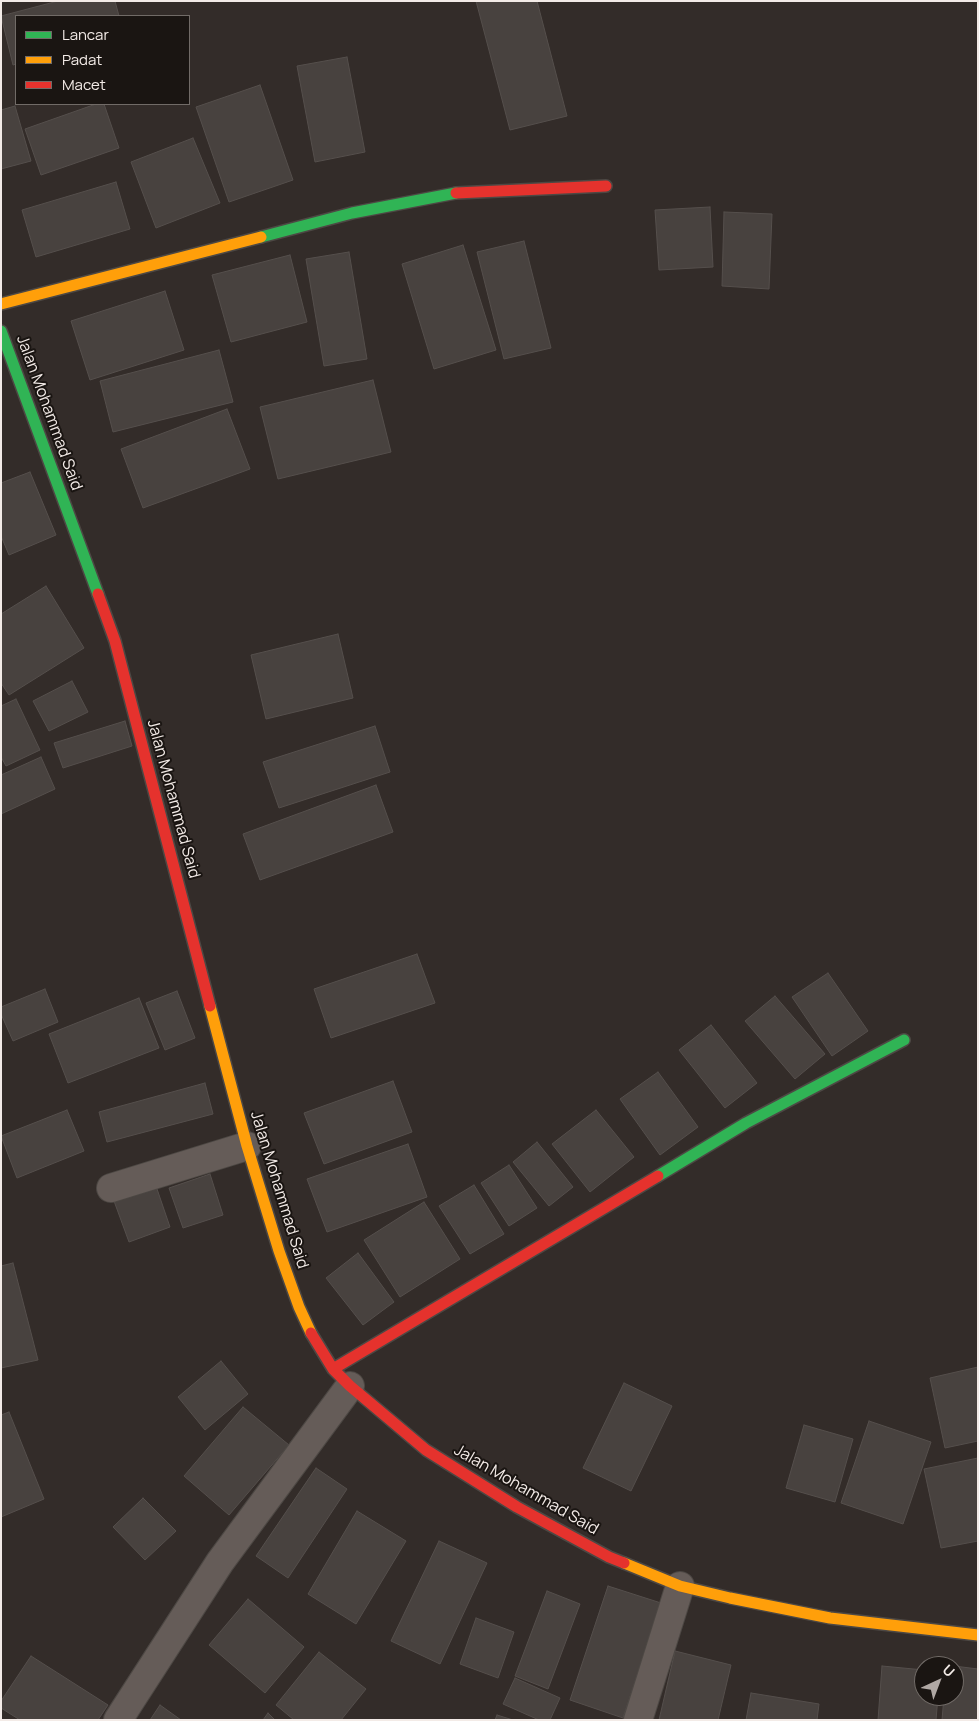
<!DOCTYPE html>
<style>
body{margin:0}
#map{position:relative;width:979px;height:1721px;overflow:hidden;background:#332c29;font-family:Manrope,sans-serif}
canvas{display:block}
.frame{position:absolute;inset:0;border:2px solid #f3ebe7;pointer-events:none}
.legend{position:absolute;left:15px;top:15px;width:175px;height:90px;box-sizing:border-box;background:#1a1512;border:1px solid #716b67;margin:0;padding:6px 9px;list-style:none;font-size:15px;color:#f3ebe7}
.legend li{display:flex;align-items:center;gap:10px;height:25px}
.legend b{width:25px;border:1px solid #716b67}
.north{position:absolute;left:914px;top:1656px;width:50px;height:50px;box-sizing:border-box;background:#1a1512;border:1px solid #716b67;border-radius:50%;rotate:43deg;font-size:14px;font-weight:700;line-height:20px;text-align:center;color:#f3ebe7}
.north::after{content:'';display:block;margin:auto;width:18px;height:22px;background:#b0a8a4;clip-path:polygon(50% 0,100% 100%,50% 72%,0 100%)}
</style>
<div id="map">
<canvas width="979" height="1721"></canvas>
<div class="frame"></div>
<ul class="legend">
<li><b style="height:6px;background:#30b455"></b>Lancar</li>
<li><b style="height:6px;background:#ff9f0a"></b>Padat</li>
<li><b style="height:6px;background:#e5322d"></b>Macet</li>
</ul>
<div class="north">U</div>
</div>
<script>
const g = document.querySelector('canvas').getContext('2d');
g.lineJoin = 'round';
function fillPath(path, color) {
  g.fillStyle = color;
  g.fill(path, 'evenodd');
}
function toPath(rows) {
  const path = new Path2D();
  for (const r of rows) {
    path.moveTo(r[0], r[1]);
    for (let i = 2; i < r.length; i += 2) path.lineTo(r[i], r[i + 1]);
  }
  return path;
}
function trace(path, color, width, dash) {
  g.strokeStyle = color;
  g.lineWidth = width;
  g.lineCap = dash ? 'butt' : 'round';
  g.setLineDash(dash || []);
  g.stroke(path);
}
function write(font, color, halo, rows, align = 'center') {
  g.font = font + ' Manrope,sans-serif';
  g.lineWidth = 4;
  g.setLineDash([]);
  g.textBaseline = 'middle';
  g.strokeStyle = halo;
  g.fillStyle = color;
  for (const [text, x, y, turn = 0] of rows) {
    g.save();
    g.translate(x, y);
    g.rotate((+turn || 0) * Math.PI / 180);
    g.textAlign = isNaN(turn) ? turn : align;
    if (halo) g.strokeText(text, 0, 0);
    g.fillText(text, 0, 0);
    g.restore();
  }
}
const building = toPath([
 [58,1,115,1,119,16,16,16,16,64,13,65,1,16,58,1],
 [476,1,537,1,567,116,510,130,476,1],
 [347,57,365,152,315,162,297,66,347,57],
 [260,85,293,180,229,202,196,107,260,85],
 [96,104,104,104,119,148,41,175,25,129,96,104],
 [15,106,31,161,1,169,1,110,15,106],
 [193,138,220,203,156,228,131,162,193,138],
 [116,182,130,229,36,257,22,210,116,182],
 [710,207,713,267,659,270,655,210,710,207],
 [724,212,772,214,769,289,722,286,724,212],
 [524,241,551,348,504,359,477,252,524,241],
 [463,245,496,350,434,369,402,264,463,245],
 [349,252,367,359,324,366,306,259,349,252],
 [290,255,307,322,231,342,212,275,290,255],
 [165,291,184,350,90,380,71,321,165,291],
 [219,350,233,402,113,432,100,381,219,350],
 [373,380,391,452,278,479,260,407,373,380],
 [227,409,250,469,143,508,121,449,227,409],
 [30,472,56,535,9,555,1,536,1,483,30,472],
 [46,586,84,648,9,695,1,683,1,614,46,586],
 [338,634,353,698,266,719,251,655,338,634],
 [72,681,88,712,49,731,33,701,72,681],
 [16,699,40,750,6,766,1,757,1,706,16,699],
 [125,721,132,746,63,768,54,743,125,721],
 [375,726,390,772,279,808,263,762,375,726],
 [41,757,55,789,1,814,1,775,41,757],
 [376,785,393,832,260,880,243,834,376,785],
 [417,954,435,1003,331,1038,314,989,417,954],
 [828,973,868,1031,832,1056,792,997,828,973],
 [45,989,58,1022,13,1041,1,1014,1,1007,45,989],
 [177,991,195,1038,165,1050,146,1003,177,991],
 [775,996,825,1054,795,1079,745,1021,775,996],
 [139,998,159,1048,68,1083,49,1034,139,998],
 [711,1025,757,1083,725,1108,679,1050,711,1025],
 [658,1072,698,1127,660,1155,620,1099,658,1072],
 [393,1081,412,1132,324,1164,304,1113,393,1081],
 [205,1083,213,1114,107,1142,99,1112,205,1083],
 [67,1110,84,1151,17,1178,1,1136,67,1110],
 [596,1110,634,1157,590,1192,552,1144,596,1110],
 [537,1142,573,1187,549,1206,513,1162,537,1142],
 [408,1144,427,1197,327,1232,307,1179,408,1144],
 [509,1165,537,1208,509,1226,481,1183,509,1165],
 [210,1174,223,1215,183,1228,169,1188,210,1174],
 [474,1185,504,1234,470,1254,439,1206,474,1185],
 [156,1186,170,1227,129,1242,114,1201,156,1186],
 [424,1202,460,1259,400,1297,364,1240,424,1202],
 [358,1253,394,1302,363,1325,326,1278,358,1253],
 [13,1263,38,1360,1,1368,1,1266,13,1263],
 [221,1361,248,1394,205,1430,178,1397,221,1361],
 [978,1367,978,1441,945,1448,930,1378,978,1367],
 [624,1383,672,1406,631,1491,583,1468,624,1383],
 [243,1407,289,1445,229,1515,184,1476,243,1407],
 [9,1412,44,1499,1,1517,1,1415,9,1412],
 [869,1421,931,1442,903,1524,841,1503,869,1421],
 [804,1425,853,1439,835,1502,786,1488,804,1425],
 [978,1458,978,1541,941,1548,924,1469,978,1458],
 [316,1468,347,1489,288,1578,256,1556,316,1468],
 [143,1498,176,1531,145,1560,113,1527,143,1498],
 [357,1511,406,1541,356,1624,308,1594,357,1511],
 [439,1541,487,1563,440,1664,391,1641,439,1541],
 [608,1586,661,1603,623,1718,570,1700,608,1586],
 [547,1591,580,1604,548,1689,515,1676,547,1591],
 [248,1599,304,1647,265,1693,209,1645,248,1599],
 [476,1618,514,1632,498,1678,460,1664,476,1618],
 [675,1651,731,1665,718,1720,659,1720,675,1651],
 [319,1652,366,1689,341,1720,294,1720,276,1705,319,1652],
 [31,1656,108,1705,98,1720,20,1720,1,1708,1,1701,31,1656],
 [882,1666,924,1670,924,1696,938,1696,936,1720,878,1720,882,1666],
 [954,1666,978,1669,978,1720,942,1720,944,1696,954,1696,954,1666],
 [515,1678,560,1698,550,1720,539,1720,503,1704,515,1678],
 [751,1693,819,1704,817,1720,746,1720,751,1693],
 [160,1705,181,1720,150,1720,160,1705],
 [268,1713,275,1720,263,1720,268,1713],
 [497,1715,513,1720,495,1720,497,1715]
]);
fillPath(building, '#48423f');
trace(building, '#554f4c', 1);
const street = toPath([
 [111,1188,247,1146],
 [118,1720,220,1562,350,1386],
 [638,1720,680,1586]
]);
const fast = toPath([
 [261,237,352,213,456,193],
 [1,331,98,594],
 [658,1176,746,1123,904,1040]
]);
const slow = toPath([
 [1,304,261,237],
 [210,1006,247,1146,279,1251,299,1307,311,1333],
 [624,1563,680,1586,730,1598,830,1618,978,1635]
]);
const jam = toPath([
 [456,193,606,186],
 [98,594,115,641,210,1006],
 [311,1333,333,1369,350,1386,426,1450,517,1507,609,1557,624,1563],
 [333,1369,658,1176]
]);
trace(street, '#4d4844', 30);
trace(fast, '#4d4844', 14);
trace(slow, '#4d4844', 14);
trace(jam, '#4d4844', 14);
trace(street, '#655c58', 28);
trace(fast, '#30b455', 11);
trace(slow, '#ff9f0a', 11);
trace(jam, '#e5322d', 11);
write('16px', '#f3ebe7', '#1a1512', [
 ["Jalan Mohammad Said",49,413,70],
 ["Jalan Mohammad Said",173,799,75],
 ["Jalan Mohammad Said",279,1190,73],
 ["Jalan Mohammad Said",526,1490,30]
]);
</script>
